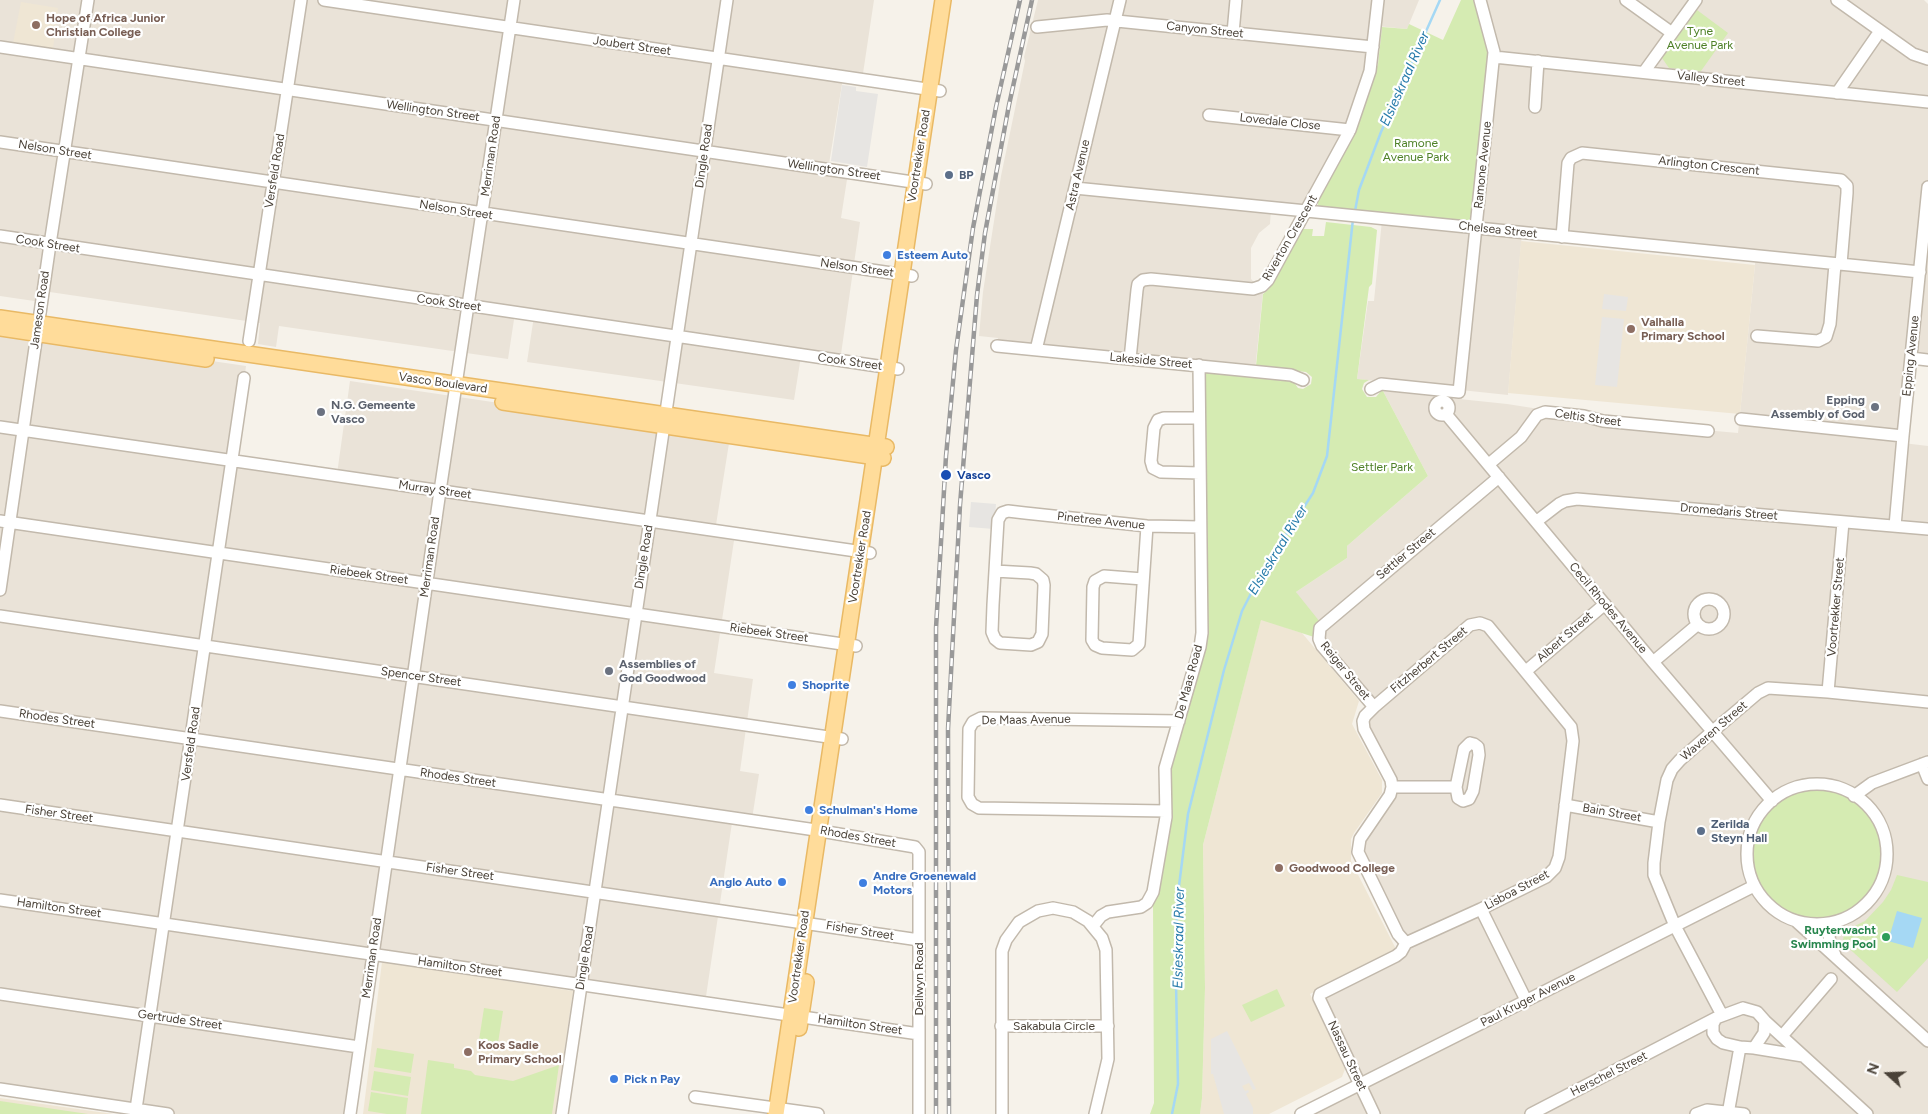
<!DOCTYPE html>
<style>
body{margin:0}
#map{position:relative;width:1928px;height:1114px;overflow:hidden;background:#f6f2ea;font-family:Figtree,sans-serif}
canvas{display:block}
.north{position:absolute;left:1863px;top:1049px;width:50px;height:50px;-webkit-text-stroke:4px #fff;paint-order:stroke;rotate:290deg;font-size:14px;font-weight:700;line-height:20px;text-align:center;color:#4a4238}
.north::after{content:'';display:block;margin:auto;width:18px;height:22px;background:#4a4238;clip-path:polygon(50% 0,100% 100%,50% 72%,0 100%)}
</style>
<div id="map">
<canvas width="1928" height="1114"></canvas>
<div class="north">N</div>
</div>
<script>
const g = document.querySelector('canvas').getContext('2d');
g.lineJoin = 'round';
function fillPath(path, color) {
  g.fillStyle = color;
  g.fill(path, 'evenodd');
}
function toPath(rows) {
  const path = new Path2D();
  for (const r of rows) {
    if (r.length === 3) {
      path.moveTo(r[0] + r[2], r[1]);
      path.arc(r[0], r[1], r[2], 0, 2 * Math.PI);
      continue;
    }
    path.moveTo(r[0], r[1]);
    for (let i = 2; i < r.length; i += 2) path.lineTo(r[i], r[i + 1]);
  }
  return path;
}
function trace(path, color, width, dash) {
  g.strokeStyle = color;
  g.lineWidth = width;
  g.lineCap = dash ? 'butt' : 'round';
  g.setLineDash(dash || []);
  g.stroke(path);
}
function write(font, color, halo, rows, align = 'center') {
  g.font = font + ' Figtree,sans-serif';
  g.lineWidth = 4.5;
  g.setLineDash([]);
  g.textBaseline = 'middle';
  g.strokeStyle = halo;
  g.fillStyle = color;
  for (const [text, x, y, turn = 0] of rows) {
    g.save();
    g.translate(x, y);
    g.rotate((+turn || 0) * Math.PI / 180);
    g.textAlign = isNaN(turn) ? turn : align;
    if (halo) g.strokeText(text, 0, 0);
    g.fillText(text, 0, 0);
    g.restore();
  }
}
fillPath(toPath([
 [0,0,874,0,862,80,843,78,828,170,848,173,841,218,860,222,840,361,801,356,794,400,527,362,534,316,515,313,508,359,279,326,276,347,258,344,260,323,43,291,41,302,0,296],
 [1038,0,1419,0,1407,29,1376,26,1371,71,1306,213,1271,209,1270,224,1259,233,1251,248,1251,279,1263,292,1255,371,997,345,998,338,979,336,983,292,1001,176,1025,61,1024,57],
 [1479,0,1924,0,1928,4,1928,359,1913,357,1903,443,1928,446,1928,1114,1301,1114,1359,1084,1319,998,1395,956,1404,943,1357,853,1391,791,1364,730,1373,707,1322,646,1296,592,1347,558,1347,546,1428,476,1383,391,1507,404,1584,416,1603,421,1738,433,1756,255,1522,233,1508,395,1357,379,1368,301,1374,301,1382,220,1475,229,1493,53],
 [0,330,246,366,234,458,337,474,350,381,730,437,715,531,735,534,714,673,753,679,740,771,759,774,752,819,733,816,705,1003,371,956,347,1114,161,1114,0,1090]
]), '#eae3d8');
fillPath(toPath([
 [21,2,58,8,53,49,13,43],
 [1521,241,1755,265,1740,414,1508,393],
 [1261,619,1302,633,1359,701,1352,724,1382,780,1382,793,1354,833,1351,839,1351,861,1397,951,1310,994,1345,1069,1342,1077,1269,1114,1200,1114,1202,1098,1205,988,1203,845],
 [382,962,573,991,555,1114,363,1114],
 [0,1098,113,1114,0,1114]
]), '#efe6d4');
fillPath(toPath([
 [1461,0,1474,0,1488,53,1471,219,1464,222,1318,206,1318,201,1357,127,1378,64,1382,27,1407,29,1409,24,1443,40],
 [1697,10,1728,33,1701,71,1669,68,1662,58],
 [1326,222,1371,227,1377,230,1372,284,1369,287,1357,379,1369,380,1364,383,1362,389,1367,397,1376,397,1381,391,1383,391,1428,476,1347,546,1347,558,1296,592,1320,622,1314,637,1261,620,1203,845,1205,988,1202,1098,1200,1114,1150,1114,1154,1103,1153,903,1159,888,1171,819,1170,767,1201,660,1202,375,1205,372,1293,381,1298,388,1303,389,1311,384,1312,377,1306,372,1256,366,1263,294,1269,289,1302,229,1313,229,1312,236,1324,236],
 [1817,854,65],
 [1897,875,1928,882,1928,958,1897,992,1843,943,1844,931,1865,921,1883,902,1891,890],
 [1277,989,1285,1006,1251,1022,1242,1005],
 [484,1008,503,1011,498,1043,479,1040],
 [377,1048,414,1054,411,1073,374,1067],
 [428,1060,454,1064,454,1068,471,1071,475,1075,513,1081,559,1065,552,1114,421,1114],
 [374,1071,411,1077,408,1096,371,1090],
 [371,1092,408,1098,406,1114,387,1114,368,1111],
 [0,1101,88,1114,0,1114]
]), '#d5ebb2');
fillPath(toPath([
 [842,85,856,87,856,91,878,94,867,167,831,161],
 [1604,294,1628,297,1626,311,1602,309],
 [1602,317,1624,319,1617,387,1595,385],
 [971,502,996,504,994,529,969,527],
 [1227,1031,1256,1089,1253,1090,1249,1083,1242,1086,1245,1091,1248,1090,1249,1092,1246,1094,1253,1108,1253,1114,1224,1114,1213,1074,1211,1074,1211,1039]
]), '#e7e5e2');
fillPath(toPath([
 [1897,911,1922,918,1913,948,1888,941]
]), '#a5d8f4');
trace(toPath([
 [1355,211,1359,190,1381,132,1440,0],
 [1172,1114,1178,1084,1176,983,1177,902,1188,814,1224,670,1242,611,1263,570,1313,493,1327,456,1353,219]
]), '#a5d8f4', 2.5);
const minor = toPath([
 [324,0,940,91],
 [1626,0,1672,33],
 [1837,0,1913,54,1928,59],
 [1037,27,1107,20,1373,47],
 [1233,33,1236,0],
 [0,47,926,184],
 [1494,57,1928,102],
 [1644,72,1696,0],
 [1837,93,1880,31],
 [1535,107,1538,61],
 [1209,115,1350,130],
 [0,142,912,276],
 [1075,188,1920,272],
 [0,236,898,369],
 [1562,237,1568,163,1571,158,1582,153,1841,180,1847,186,1847,193,1841,264],
 [1757,336,1818,341,1826,337,1830,324,1835,264],
 [249,341,301,0],
 [997,346,1291,375,1303,380],
 [1036,350,1120,0],
 [1911,358,1928,360],
 [1130,359,1137,290,1138,284,1143,280,1151,279,1253,289,1262,286,1268,280,1350,130,1370,71,1378,0],
 [1371,389,1381,384,1459,392,1494,52,1480,0],
 [1442,408,7],
 [1446,414,1653,662,1772,801],
 [1199,418,1164,418,1158,420,1154,428,1151,461,1153,468,1161,472,1200,473],
 [1741,419,1903,436],
 [0,427,870,553],
 [1489,464,1521,437,1537,415,1545,412,1584,416,1603,421,1708,431],
 [0,521,856,646],
 [1537,521,1559,504,1565,501,1577,499,1928,529],
 [1895,526,1903,436,1928,187],
 [995,571,1030,573,1036,574,1043,580,1044,585,1042,634,1038,642,1031,645,1000,643,995,639,992,632,993,605,998,520,1002,513,1008,511,1025,513,1147,526,1200,527],
 [1143,579,1104,576,1095,581,1093,587,1092,640,1095,645,1102,648,1132,650,1139,644,1147,526],
 [0,590,50,244,88,0],
 [1709,614,15],
 [0,616,842,739],
 [1653,662,1697,625],
 [1526,671,1605,604],
 [1828,692,1843,522],
 [1374,707,1322,646,1319,639,1320,628,1499,477],
 [0,711,809,829,915,847,919,852,919,1114],
 [1470,743,1474,744,1478,747,1479,755,1473,791,1469,799,1463,801,1458,798,1456,787,1464,749,1470,743],
 [1922,764,1928,779],
 [1817,854,70],
 [1392,787,1456,787],
 [1854,796,1872,783,1928,762],
 [0,805,919,940],
 [1565,805,1659,822],
 [1166,811,979,808,972,804,968,797,969,729,973,722,981,718,1179,721],
 [0,900,919,1034],
 [1481,909,1526,1000],
 [1797,922,1928,1041],
 [1093,926,1101,916,1108,912,1141,907,1147,903,1153,892,1166,817,1165,768,1200,647,1202,633,1199,365],
 [1835,955,1830,945,1829,935,1831,929,1838,921],
 [0,994,359,1047],
 [1743,1008,1757,1012,1765,1021,1764,1033,1754,1048,1740,1047,1723,1043,1717,1039,1713,1033,1713,1024,1716,1018,1743,1008],
 [1722,1015,1675,926,1654,875,1654,863,1659,822,1667,780,1672,769,1680,760,1713,731,1758,693,1768,688,1828,692,1928,702],
 [1765,1021,1867,1114],
 [1001,1026,1108,1026],
 [1782,1036,1831,979],
 [1754,1048,1803,1056],
 [0,1089,168,1114],
 [695,1097,818,1114],
 [136,1109,244,378],
 [350,1114,440,491,514,0],
 [562,1114,727,0],
 [1002,1114,1002,951,1006,940,1019,922,1038,911,1053,908,1073,912,1088,921,1102,938,1106,950,1108,1059,1095,1114],
 [1301,1114,1754,886],
 [1374,1114,1319,998,1320,994,1396,956,1401,952,1406,943,1481,909,1546,877,1555,868,1559,857,1573,741,1571,727,1488,626,1480,623,1470,625,1374,707,1365,716,1363,721,1364,729,1391,780,1392,787,1390,795,1360,839,1358,852,1398,934,1406,943],
 [1531,1114,1716,1018],
 [1696,1114,1707,1110,1744,1114],
 [1728,1114,1740,1047]
]);
const major = toPath([
 [0,318,886,447],
 [0,328,206,359],
 [503,402,883,458],
 [799,1028,806,982],
 [776,1114,943,0]
]);
trace(minor, '#c2b9ac', 14);
trace(major, '#e9b965', 18);
trace(minor, '#fff', 11);
trace(major, '#ffdc9a', 15);
const rail = toPath([
 [936,1114,936,628,946,456,956,350,973,228,996,107,1020,0],
 [949,1114,948,729,960,505,977,295,985,233,1009,105,1032,0]
]);
trace(rail, '#999', 4.5);
trace(rail, '#fff', 2.5, [8]);
for (const [x, y, r, color] of [
 [36,25,5,"#8d6e63"],
 [949,175,5,"#5c6f8a"],
 [887,255,5,"#3f7fe0"],
 [1631,329,5,"#8d6e63"],
 [1875,407,5,"#6b7280"],
 [321,412,5,"#6b7280"],
 [946,475,6,"#1a4fb4"],
 [609,671,5,"#6b7280"],
 [792,685,5,"#3f7fe0"],
 [809,810,5,"#3f7fe0"],
 [1701,831,5,"#5c6f8a"],
 [1279,868,5,"#8d6e63"],
 [782,882,5,"#3f7fe0"],
 [863,883,5,"#3f7fe0"],
 [1886,937,5,"#2e9e5b"],
 [468,1052,5,"#8d6e63"],
 [614,1079,5,"#3f7fe0"]
]) {
  const dot = new Path2D();
  dot.arc(x, y, r, 0, 2 * Math.PI);
  g.fillStyle = color;
  g.fill(dot);
  trace(dot, '#fff', 2);
}
write('bold 12px', '#785e54', '#fff', [
 ["Hope of Africa Junior",46,18],
 ["Christian College",46,32],
 ["Valhalla",1641,322],
 ["Primary School",1641,336],
 ["Goodwood College",1289,868],
 ["Koos Sadie",478,1045],
 ["Primary School",478,1059]
], 'left');
write('12px', '#4a4238', '#fff', [
 ["Canyon Street",1205,30,6],
 ["Joubert Street",632,46,8],
 ["Valley Street",1711,79,6],
 ["Wellington Street",433,111,8],
 ["Lovedale Close",1280,122,6],
 ["Nelson Street",55,150,9],
 ["Merriman Road",491,156,-82],
 ["Dingle Road",704,156,-82],
 ["Voortrekker Road",919,156,-81],
 ["Ramone Avenue",1483,165,-84],
 ["Arlington Crescent",1709,166,6],
 ["Wellington Street",834,170,8],
 ["Versfeld Road",275,171,-81],
 ["Astra Avenue",1078,175,-77],
 ["Nelson Street",456,210,9],
 ["Chelsea Street",1498,230,6],
 ["Riverton Crescent",1290,238,-60],
 ["Cook Street",48,244,9],
 ["Nelson Street",857,268,8],
 ["Cook Street",449,303,8],
 ["Jameson Road",40,310,-82],
 ["Epping Avenue",1911,356,-84],
 ["Lakeside Street",1151,361,5],
 ["Cook Street",850,362,8],
 ["Vasco Boulevard",443,383,8],
 ["Celtis Street",1588,418,8],
 ["Murray Street",435,490,8],
 ["Dromedaris Street",1729,512,5],
 ["Pinetree Avenue",1101,521,6],
 ["Settler Street",1406,554,-40],
 ["Merriman Road",430,557,-82],
 ["Dingle Road",644,557,-81],
 ["Voortrekker Road",860,557,-81],
 ["Riebeek Street",369,575,8],
 ["Voortrekker Street",1836,607,-85],
 ["Cecil Rhodes Avenue",1608,608,50],
 ["Riebeek Street",769,633,8],
 ["Albert Street",1565,637,-41],
 ["Fitzherbert Street",1429,660,-40],
 ["Reiger Street",1345,671,51],
 ["Spencer Street",421,677,8],
 ["De Maas Road",1189,682,-75],
 ["Rhodes Street",57,719,8],
 ["De Maas Avenue",1026,720,-1],
 ["Waveren Street",1714,731,-41],
 ["Versfeld Road",191,744,-82],
 ["Rhodes Street",458,778,8],
 ["Bain Street",1612,813,10],
 ["Fisher Street",59,814,8],
 ["Rhodes Street",858,837,10],
 ["Fisher Street",460,872,8],
 ["Lisboa Street",1517,890,-28],
 ["Hamilton Street",59,908,8],
 ["Fisher Street",860,931,9],
 ["Voortrekker Road",799,957,-82],
 ["Merriman Road",372,958,-82],
 ["Dingle Road",585,958,-81],
 ["Hamilton Street",460,967,8],
 ["Dellwyn Road",919,979,-90],
 ["Paul Kruger Avenue",1528,1000,-27],
 ["Gertrude Street",180,1020,8],
 ["Hamilton Street",860,1025,8],
 ["Sakabula Circle",1054,1026],
 ["Nassau Street",1347,1056,65],
 ["Herschel Street",1609,1074,-27]
]);
write('12px', '#4e8027', '#fff', [
 ["Tyne",1700,31],
 ["Avenue Park",1700,45],
 ["Ramone",1416,143],
 ["Avenue Park",1416,157],
 ["Settler Park",1382,467]
]);
write('bold 12px', '#4e5e75', '#fff', [
 ["BP",959,175],
 ["Zerilda",1711,824],
 ["Steyn Hall",1711,838]
], 'left');
write('bold 12px', '#366cbe', '#fff', [
 ["Esteem Auto",897,255],
 ["Shoprite",802,685],
 ["Schulman's Home",819,810],
 ["Andre Groenewald",873,876],
 ["Motors",873,890],
 ["Anglo Auto",772,882,"right"],
 ["Pick n Pay",624,1079]
], 'left');
write('bold 12px', '#5b616d', '#fff', [
 ["Epping",1865,400,"right"],
 ["Assembly of God",1865,414,"right"],
 ["N.G. Gemeente",331,405],
 ["Vasco",331,419],
 ["Assemblies of",619,664],
 ["God Goodwood",619,678]
], 'left');
write('bold 12px', '#164399', '#fff', [
 ["Vasco",957,475]
], 'left');
write('bold 12px', '#27864d', '#fff', [
 ["Ruyterwacht",1876,930],
 ["Swimming Pool",1876,944]
], 'right');
write('italic 14px', '#287cab', '#fff', [
 ["Elsieskraal River",1405,79,-66],
 ["Elsieskraal River",1278,550,-59],
 ["Elsieskraal River",1179,938,-89]
]);
</script>
